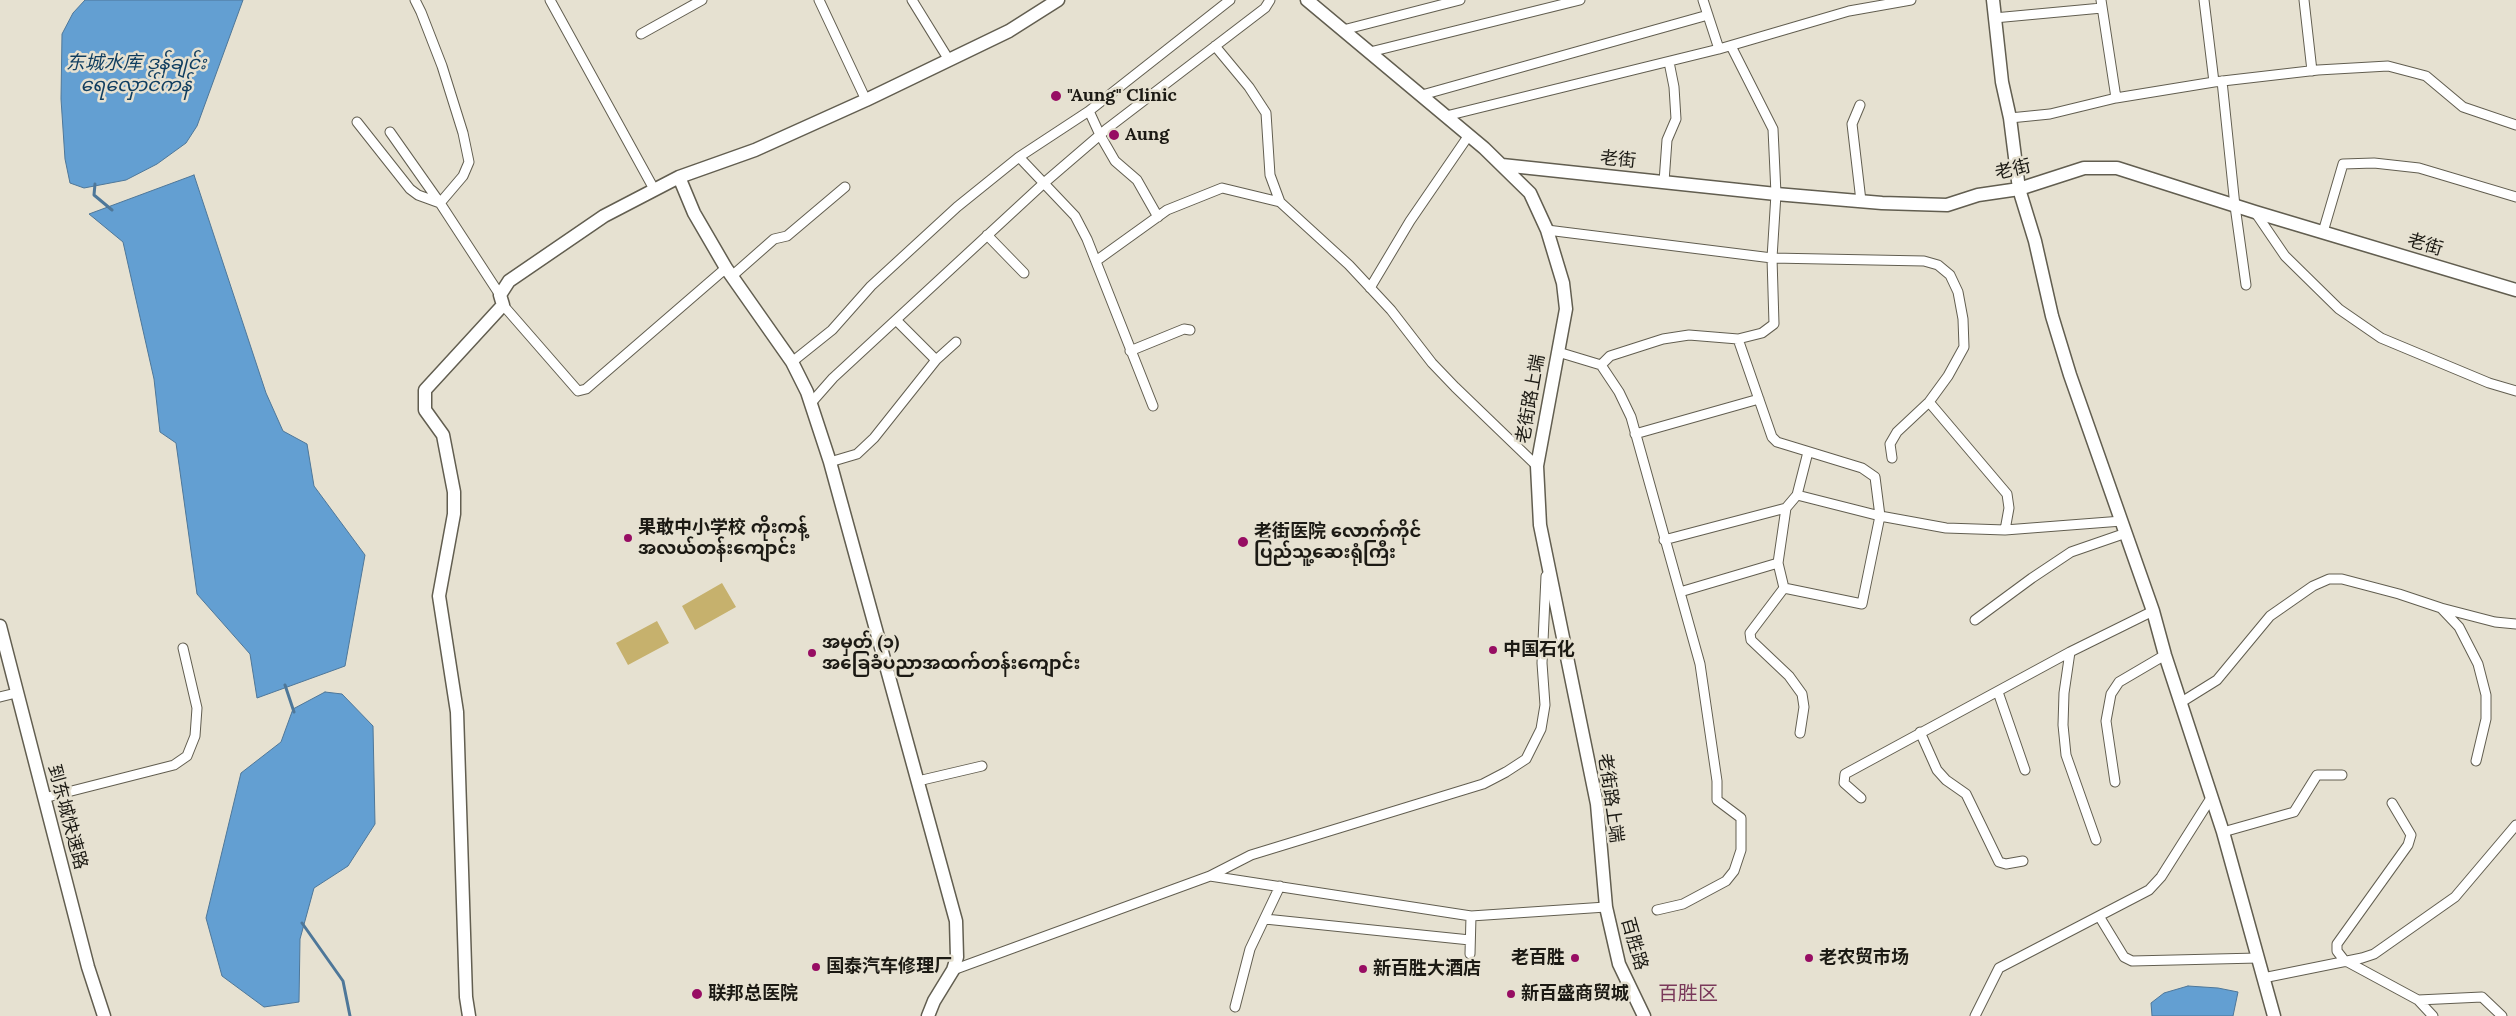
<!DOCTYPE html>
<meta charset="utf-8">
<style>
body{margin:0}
canvas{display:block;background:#e6e1d1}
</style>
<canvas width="2516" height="1016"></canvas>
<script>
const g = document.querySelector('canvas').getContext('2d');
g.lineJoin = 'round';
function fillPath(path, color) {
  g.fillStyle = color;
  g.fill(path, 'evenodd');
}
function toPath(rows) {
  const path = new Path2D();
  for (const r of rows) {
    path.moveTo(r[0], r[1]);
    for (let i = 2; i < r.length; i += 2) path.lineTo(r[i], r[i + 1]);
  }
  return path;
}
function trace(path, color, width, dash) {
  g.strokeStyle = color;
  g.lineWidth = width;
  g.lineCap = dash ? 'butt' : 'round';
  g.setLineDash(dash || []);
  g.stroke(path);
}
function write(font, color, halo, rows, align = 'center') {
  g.font = font + ' Lora,"Noto Sans SC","Noto Sans Myanmar",serif';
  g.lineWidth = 5;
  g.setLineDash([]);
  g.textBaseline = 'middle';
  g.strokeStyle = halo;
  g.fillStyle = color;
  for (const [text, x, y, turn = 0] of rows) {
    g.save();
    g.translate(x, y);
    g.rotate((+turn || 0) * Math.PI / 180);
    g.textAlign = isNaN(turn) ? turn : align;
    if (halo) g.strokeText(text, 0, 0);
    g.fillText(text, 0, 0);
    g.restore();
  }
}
fillPath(toPath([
 [722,583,736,607,695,630,682,606],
 [657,621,669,643,628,665,616,643]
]), '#c6b16d');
const water = toPath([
 [85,0,243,0,197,126,186,143,157,164,126,180,84,188,70,183,65,159,61,99,62,34,73,13,85,0],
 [194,175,266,393,283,431,307,444,314,486,365,555,345,666,257,698,250,654,197,594,176,443,160,432,154,379,123,242,89,214,194,175],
 [325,692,342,694,373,726,375,824,348,866,314,888,300,939,299,1002,264,1007,222,976,206,918,241,773,281,742,293,709,325,692],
 [2188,986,2218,988,2238,992,2233,1016,2152,1016,2151,1003,2164,993,2188,986]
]);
fillPath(water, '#639fd2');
trace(water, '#4e7799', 1);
trace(toPath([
 [95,184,94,195,112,210],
 [285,685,294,712],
 [302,923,343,981,350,1016]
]), '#4e7799', 3);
const street = toPath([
 [415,0,421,12,442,66,463,133,469,162,463,176,440,203,500,295],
 [550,0,654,189],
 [819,0,866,100],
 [912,0,949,60],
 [1703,0,1719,49],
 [2101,0,2116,98],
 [2204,0,2214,82],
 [2304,0,2312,71],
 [1994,18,2102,8],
 [1343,30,1460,0],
 [641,34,702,0],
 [1215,46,1249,87,1266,113,1270,175,1280,202],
 [1370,52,1580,0],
 [2222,81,2235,206,2246,285],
 [1422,95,1708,15],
 [1860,105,1852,124,1861,201],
 [1089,111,1100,135,1115,161,1137,180,1158,217],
 [1446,116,1719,49,1849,11,1911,0],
 [2010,118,2050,114,2116,98,2214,82,2318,70,2388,66,2426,76,2463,107,2516,125],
 [357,122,410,189,418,195,440,203,390,132],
 [1019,157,1075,216,1087,239,1153,406],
 [1664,182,1667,140,1676,119,1674,87,1669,62],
 [2255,212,2285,256,2339,309,2381,338,2489,383,2516,391],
 [1547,230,1772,258,1924,261,1938,265,1950,275,1958,292,1963,319,1964,347,1948,376,1929,402,1897,432,1890,444,1892,458],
 [2323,232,2343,164,2374,163,2419,168,2516,197],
 [987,235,1024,273],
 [1096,261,1167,210,1222,188,1280,202,1349,265,1391,310,1432,363,1455,387,1537,466],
 [732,276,774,239,787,236,845,187],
 [1370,288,1410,221,1469,135],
 [503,305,578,391,586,389,726,268],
 [896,320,936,360],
 [1738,339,1772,437,1777,442,1862,468,1875,477,1880,516,1862,604,1784,588],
 [1130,351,1184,329,1190,330],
 [1558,352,1601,365,1610,356,1663,339,1689,335,1738,339,1762,333,1774,324,1772,258,1776,194,1773,129,1731,46],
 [792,362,832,330,871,286,957,207,1019,157,1089,111,1230,0],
 [1601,365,1619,392,1631,417,1700,664,1717,781,1717,800,1741,818,1741,850,1734,871,1726,881,1683,904,1657,910],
 [1929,402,2007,494,2009,508,2005,530],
 [811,403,833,378,1044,183,1108,128,1265,8,1270,0],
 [1635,434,1759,399],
 [830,462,857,454,874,438,936,360,956,342],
 [1797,495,1880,516,1946,528,2005,530,2122,521],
 [1664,540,1786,508],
 [1784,588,1750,633,1751,640,1789,676,1802,694,1804,707,1800,733],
 [1784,588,1778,563,1786,508,1797,495,1808,452],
 [1680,592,1778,563],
 [2441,608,2495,622,2516,624],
 [1975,620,2032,578,2071,552,2126,533],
 [2070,652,2064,693,2063,725,2066,755,2096,840],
 [1998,692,2025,770],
 [0,697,16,693],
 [2180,703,2217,680,2270,616,2313,586,2329,579,2342,579,2399,594,2441,608,2459,627,2478,664,2486,695,2486,719,2476,761],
 [1920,732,1937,770,1946,780,1966,794,1999,862,2006,864,2023,861],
 [918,781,982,766],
 [2115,782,2106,721,2111,694,2119,682,2165,655],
 [44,798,174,765,187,756,195,736,197,708,183,648],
 [1861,798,1844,783,1845,774,2070,652,2153,611],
 [2392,803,2411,835,2408,845,2337,944,2337,951,2344,960,2418,1000,2433,1016],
 [2223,832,2294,812,2317,775,2342,775],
 [1210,876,1471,916,1606,907],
 [2099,916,2124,957,2132,961,2258,958],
 [1265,919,1470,940],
 [1470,954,1471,916],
 [953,970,1210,876,1251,855,1483,784,1506,772,1526,759,1541,729,1545,705,1542,663,1546,576],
 [2263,978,2362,958,2374,954,2455,897,2516,825],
 [2418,1000,2482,997,2502,1016],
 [1235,1007,1250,949,1280,886],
 [1975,1016,1999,968,2149,890,2161,877,2211,798]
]);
const secondary = toPath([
 [1307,0,1484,148,1530,193,1547,230,1563,283,1566,309,1537,466,1540,525,1597,804,1606,907,1619,964,1644,1016],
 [1993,0,2002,82,2010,118,2019,189,2035,241,2052,316,2070,375,2153,611,2165,655,2223,832,2274,1016],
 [1502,165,1776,194,1882,203,1947,205,1978,195,2019,189,2084,168,2117,168,2255,212,2516,290],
 [679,177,694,213,726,268,792,362,807,392,830,462,956,921,957,957,953,970,934,1001,928,1016],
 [0,626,88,967,104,1016],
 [469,1016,466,997,457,712,439,596,454,514,454,492,443,435,425,410,425,390,503,305,500,295,509,281,604,216,679,177,755,150,866,100,1009,31,1058,0]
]);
trace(street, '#625e50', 11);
trace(secondary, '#625e50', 15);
trace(street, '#fff', 9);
trace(secondary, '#fff', 12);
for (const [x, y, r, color] of [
 [1056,96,6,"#970d63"],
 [1114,135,6,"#970d63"],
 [628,538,5,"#970d63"],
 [1243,542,6,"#970d63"],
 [1493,650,5,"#970d63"],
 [812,653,5,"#970d63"],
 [1575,958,5,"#970d63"],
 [1809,958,5,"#970d63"],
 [816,967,5,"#970d63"],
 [1363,969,5,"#970d63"],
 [697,994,6,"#970d63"],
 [1511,994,5,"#970d63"]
]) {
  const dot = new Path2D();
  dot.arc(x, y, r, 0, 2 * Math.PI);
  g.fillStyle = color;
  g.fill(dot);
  trace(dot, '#e6e1d1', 2);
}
write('bold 18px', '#1c1a14', '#e6e1d1', [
 ["\"Aung\" Clinic",1067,96],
 ["Aung",1125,135],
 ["果敢中小学校 ကိုးကန့်",638,528],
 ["အလယ်တန်းကျောင်း",638,549],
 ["老街医院 လောက်ကိုင်",1254,532],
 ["ပြည်သူ့ဆေးရုံကြီး",1254,553],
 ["အမှတ် (၁)",822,643],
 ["အခြေခံပညာအထက်တန်းကျောင်း",822,664],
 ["中国石化",1503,650],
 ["老百胜",1565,958,"right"],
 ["老农贸市场",1819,958],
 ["国泰汽车修理厂",826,967],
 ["新百胜大酒店",1373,969],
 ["联邦总医院",708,994],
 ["新百盛商贸城",1521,994]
], 'left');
write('18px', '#1c1a14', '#e6e1d1', [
 ["老街",1618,160,6],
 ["老街",2013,170,-13],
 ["老街",2425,245,17],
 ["老街路上端",1531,399,-80],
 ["老街路上端",1610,798,82],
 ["到东城快速路",67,817,75],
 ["百胜路",1634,944,74]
]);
write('italic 19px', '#0f3d5f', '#e6e1d1', [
 ["东城水库 ဒွန်ချင်း",136,64],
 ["ရေလှောင်ကန်",136,86]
]);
write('20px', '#7a395a', '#e6e1d1', [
 ["百胜区",1688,994]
]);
</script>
